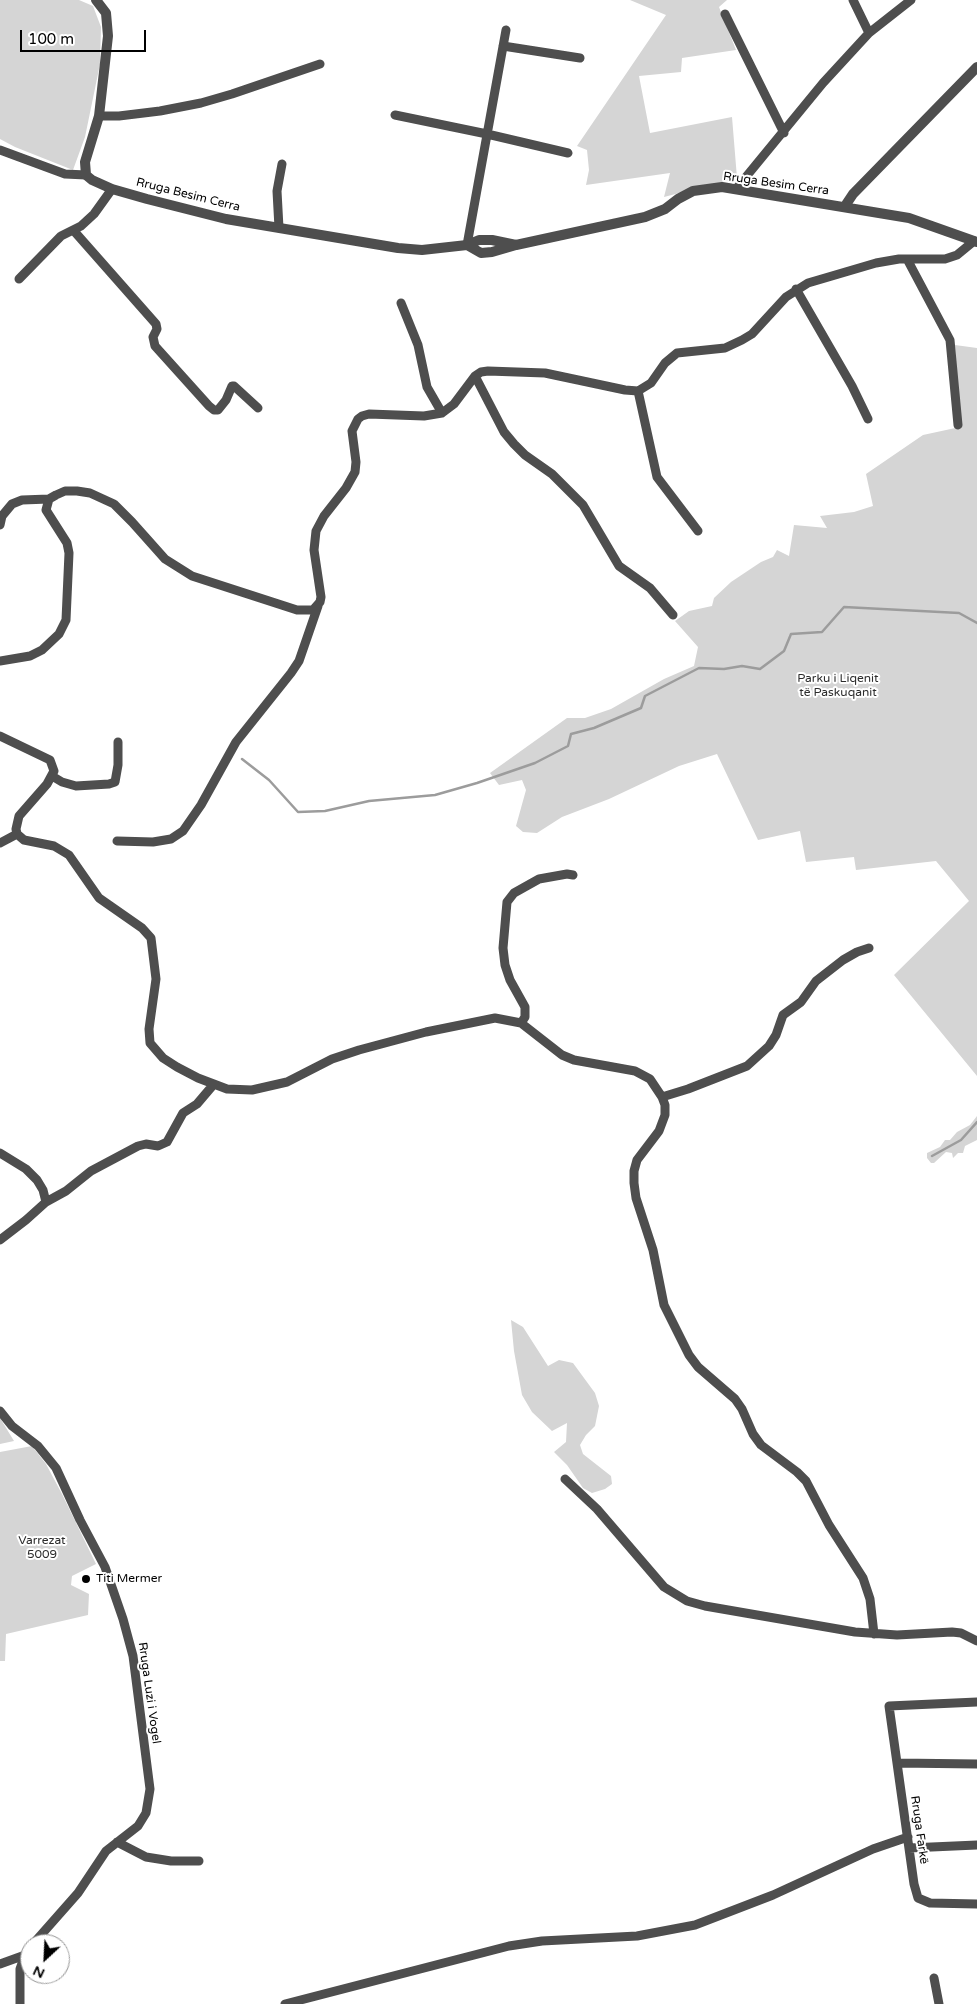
<!DOCTYPE html>
<meta charset="utf-8">
<style>
body{margin:0}
#map{position:relative;width:977px;height:2004px;overflow:hidden;background:#fff;font-family:"Varela Round",sans-serif}
canvas{display:block}
.north{position:absolute;left:20px;top:1934px;width:50px;height:50px;box-sizing:border-box;background:#fff;border:1px solid #999;border-radius:50%;rotate:205deg;font-size:14px;font-weight:700;line-height:20px;text-align:center;color:#000}
.north::after{content:'';display:block;margin:auto;width:18px;height:22px;background:#000;clip-path:polygon(50% 0,100% 100%,50% 72%,0 100%)}
.scale{position:absolute;left:20px;top:30px;width:126px;height:22px;box-sizing:border-box;border:2px solid #000;border-top:0;padding-left:6px;font-size:15px;line-height:18px;white-space:nowrap;color:#000;-webkit-text-stroke:4px #fff;paint-order:stroke}
</style>
<div id="map">
<canvas width="977" height="2004"></canvas>
<div class="north">N</div>
<div class="scale">100 m</div>
</div>
<script>
const g = document.querySelector('canvas').getContext('2d');
g.lineJoin = 'round';
function fillPath(path, color) {
  g.fillStyle = color;
  g.fill(path, 'evenodd');
}
function toPath(rows) {
  const path = new Path2D();
  for (const r of rows) {
    path.moveTo(r[0], r[1]);
    for (let i = 2; i < r.length; i += 2) path.lineTo(r[i], r[i + 1]);
  }
  return path;
}
function trace(path, color, width, dash) {
  g.strokeStyle = color;
  g.lineWidth = width;
  g.lineCap = dash ? 'butt' : 'round';
  g.setLineDash(dash || []);
  g.stroke(path);
}
function write(font, color, halo, rows, align = 'center') {
  g.font = font + ' "Varela Round",sans-serif';
  g.lineWidth = 4;
  g.setLineDash([]);
  g.textBaseline = 'middle';
  g.strokeStyle = halo;
  g.fillStyle = color;
  for (const [text, x, y, turn = 0] of rows) {
    g.save();
    g.translate(x, y);
    g.rotate((+turn || 0) * Math.PI / 180);
    g.textAlign = isNaN(turn) ? turn : align;
    if (halo) g.strokeText(text, 0, 0);
    g.fillText(text, 0, 0);
    g.restore();
  }
}
fillPath(toPath([
 [0,0,79,0,93,6,101,27,100,64,85,137,73,170,15,147,0,139],
 [630,0,727,0,719,7,736,50,682,58,681,72,639,76,650,133,732,117,737,178,664,197,670,173,586,185,589,170,587,150,577,146,666,15],
 [955,345,977,348,977,1076,894,975,969,901,936,861,856,870,854,857,806,862,800,831,758,840,717,754,679,766,609,799,562,817,537,833,523,832,516,826,526,790,522,780,499,785,490,773,567,718,585,718,611,709,664,679,694,666,698,647,675,621,689,611,712,606,714,598,731,582,761,562,773,557,777,550,789,556,794,525,827,528,820,516,854,512,873,506,866,474,923,435,960,427],
 [977,1116,977,1140,965,1146,963,1153,958,1153,953,1158,952,1153,946,1152,934,1163,931,1163,927,1158,927,1153,940,1147,945,1140,950,1140,957,1132,970,1125],
 [511,1320,523,1327,548,1366,559,1360,573,1363,595,1393,599,1406,595,1426,586,1435,580,1445,583,1454,611,1476,612,1484,605,1489,592,1493,583,1488,567,1465,554,1452,566,1442,567,1423,552,1431,532,1412,522,1395,514,1351],
 [0,1418,14,1441,0,1444],
 [32,1446,46,1464,62,1494,96,1564,72,1576,71,1585,89,1594,88,1615,6,1634,5,1661,0,1661,0,1452]
]), '#d5d5d5');
trace(toPath([
 [242,759,269,780,298,812,325,811,369,801,435,795,477,783,535,763,568,746,571,734,594,728,641,708,645,696,699,668,724,669,742,666,760,669,784,651,791,634,822,632,844,607,959,613,977,623],
 [932,1156,961,1140,977,1122]
]), '#9c9c9c', 2.5);
trace(toPath([
 [853,0,869,33],
 [725,14,784,133],
 [503,46,580,58],
 [395,115,487,134,568,153],
 [99,116,119,116,160,111,201,103,232,94,320,64],
 [0,150,65,174,86,175],
 [736,189,823,83,869,33,911,0],
 [279,228,277,191,282,164],
 [74,231,156,324,157,329,153,337,155,346,209,406,214,410,218,410,226,400,232,386,234,386,258,408],
 [467,245,506,30],
 [907,259,950,340,958,425],
 [19,279,61,236,81,226,94,214,112,189],
 [796,289,852,386,868,419],
 [401,303,418,345,427,387,442,413],
 [475,376,504,432,514,444,525,455,552,474,583,505,619,566,650,588,673,615],
 [638,391,657,477,698,531],
 [0,525,2,516,12,504,22,500,49,499],
 [0,661,30,656,42,650,59,634,66,620,69,553,67,543,46,510,49,499,56,495,65,491,77,491,90,493,114,504,132,522,165,559,192,576,297,610,313,610,320,602,321,597,314,550,316,531,324,516,346,488,355,472,356,462,352,431,358,419,362,416,369,414,424,416,442,413,454,404,475,376,481,372,488,371,545,373,625,390,638,391,651,383,665,363,677,353,725,348,742,340,752,334,786,297,808,283,876,263,899,259,945,259,957,255,974,241],
 [0,736,50,760,54,771,47,784,19,816,16,829,17,834,24,840,54,846,69,855,99,898,142,928,151,938,156,979,149,1029,150,1043,163,1058,177,1067,198,1078,227,1089,252,1090,287,1082,332,1059,359,1050,426,1032,495,1018,521,1023,562,1055,574,1060,635,1071,650,1079,662,1097,665,1105,665,1115,659,1131,637,1160,634,1171,634,1183,636,1198,653,1250,664,1305,689,1355,698,1367,735,1399,742,1409,753,1434,761,1445,797,1472,806,1481,829,1525,863,1578,870,1599,874,1634],
 [52,776,62,782,76,786,109,784,115,782,118,765,118,742],
 [117,841,153,842,171,839,183,831,201,805,236,742,291,673,299,661,318,606],
 [0,843,17,834],
 [521,1023,525,1017,525,1007,510,980,505,965,503,948,507,902,514,893,539,879,567,874,573,875],
 [662,1097,688,1089,747,1066,769,1046,776,1035,783,1015,801,1002,816,981,843,960,857,952,869,948],
 [0,1153,26,1169,37,1180,43,1190,46,1202],
 [0,1240,26,1220,46,1202,66,1191,91,1171,138,1146,146,1144,158,1146,167,1142,183,1113,197,1104,214,1084],
 [0,1411,12,1426,38,1446,56,1468,80,1520,105,1567,123,1619,133,1656,150,1789,146,1813,138,1826,106,1851,78,1893,33,1944],
 [565,1479,597,1509,664,1587,687,1601,705,1606,855,1632,897,1635,952,1632,961,1633,977,1641],
 [977,1702,889,1706,914,1884,918,1898,930,1903,977,1904],
 [898,1763,977,1764],
 [117,1842,146,1857,171,1861,199,1861],
 [909,1848,977,1845],
 [0,1964,25,1955],
 [934,1978,939,2004],
 [20,2004,20,1969,25,1955,30,1948],
 [285,2004,509,1946,542,1941,637,1936,695,1925,773,1895,873,1849,908,1837]
]), '#4e4e4e', 9);
trace(toPath([
 [96,0,106,13,108,36,99,116,85,162,86,175,92,180,112,189,147,199,226,219,398,248,422,250,467,245,479,240,492,240,516,245],
 [845,206,853,194,977,67],
 [467,245,481,253,492,252,516,245,645,217,665,209,678,199,693,191,722,187,909,218,977,242]
]), '#4e4e4e', 10);
for (const [x, y, r, color] of [
 [86,1579,5,"#000"]
]) {
  const dot = new Path2D();
  dot.arc(x, y, r, 0, 2 * Math.PI);
  g.fillStyle = color;
  g.fill(dot);
  trace(dot, '#fff', 2);
}
write('12px', '#000', '#fff', [
 ["Rruga Besim Cerra",776,184,8],
 ["Rruga Besim Cerra",188,195,14],
 ["Rruga Luzi i Vogel",149,1693,82],
 ["Rruga Farkë",919,1830,82]
]);
write('12px', '#2c2c2c', '#fff', [
 ["Parku i Liqenit",838,679],
 ["të Paskuqanit",838,693],
 ["Varrezat",42,1541],
 ["5009",42,1555]
]);
write('12px', '#000', '#fff', [
 ["Titi Mermer",96,1579]
], 'left');
</script>
